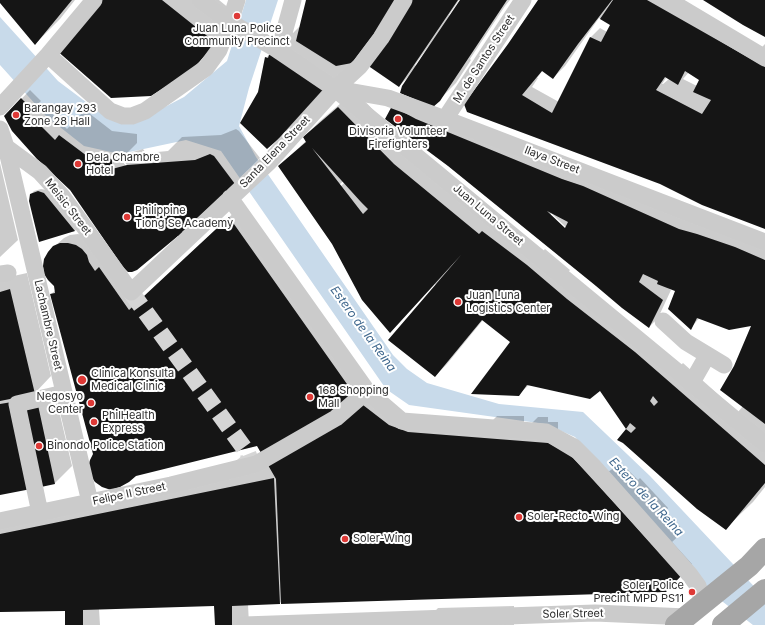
<!DOCTYPE html>
<style>
body{margin:0}
canvas{display:block;background:#fff}
</style>
<canvas width="765" height="625"></canvas>
<script>
const g = document.querySelector('canvas').getContext('2d');
g.lineJoin = 'round';
function fillPath(path, color) {
  g.fillStyle = color;
  g.fill(path, 'evenodd');
}
function toPath(rows) {
  const path = new Path2D();
  for (const r of rows) {
    path.moveTo(r[0], r[1]);
    for (let i = 2; i < r.length; i += 2) path.lineTo(r[i], r[i + 1]);
  }
  return path;
}
function trace(path, color, width, dash) {
  g.strokeStyle = color;
  g.lineWidth = width;
  g.lineCap = dash ? 'butt' : 'round';
  g.setLineDash(dash || []);
  g.stroke(path);
}
function write(font, color, halo, rows, align = 'center') {
  g.font = font + ' Inter,sans-serif';
  g.lineWidth = 4;
  g.setLineDash([]);
  g.textBaseline = 'middle';
  g.strokeStyle = halo;
  g.fillStyle = color;
  for (const [text, x, y, turn = 0] of rows) {
    g.save();
    g.translate(x, y);
    g.rotate((+turn || 0) * Math.PI / 180);
    g.textAlign = isNaN(turn) ? turn : align;
    if (halo) g.strokeText(text, 0, 0);
    g.fillText(text, 0, 0);
    g.restore();
  }
}
fillPath(toPath([
 [246,0,278,0,249,88,239,126,256,157,393,355,407,369,427,383,499,404,583,412,650,476,765,598,765,625,753,625,697,582,575,437,545,424,409,405,386,389,221,151,186,140,120,154,84,146,46,116,0,65,0,17,58,81,110,120,136,122,184,97,227,61]
]), '#c8daea');
fillPath(toPath([
 [0,0,75,0,60,19,35,44],
 [99,0,219,0,236,14,240,19,151,95],
 [307,0,353,65,299,120,259,92,266,58,291,33,293,33,299,27,300,28],
 [412,0,459,0,449,15,450,16,461,0,510,0,505,6,470,59,471,60,456,83,439,100,408,77,399,86],
 [430,44,416,66,415,65],
 [539,0,680,0,758,51,765,44,765,228,660,183,504,125],
 [599,18,612,25,607,32,600,28,591,37,559,102,532,87,538,78,537,78,543,70,553,78,565,66],
 [689,72,700,79,697,86,683,79],
 [666,78,669,79,663,84,662,84],
 [30,90,41,101,30,111,32,113,42,103,67,129,85,110,112,131,137,134,137,143,126,154,143,149,146,153,168,151,182,137,221,135,236,129,239,131,260,158,234,184,184,229,187,231,180,237,124,161,123,162,177,236,71,190,5,116],
 [355,91,410,148,540,254,545,249,570,270,563,279,679,367,683,363,738,412,743,406,735,366,752,325,700,317,691,328,677,290,667,287,671,290,658,318,649,327,393,107,765,236,765,487,753,502,725,529,618,439,627,429,600,390,529,385,518,395,515,338,483,320,447,364,435,376,436,285,435,284,390,332,334,244,279,166,306,141,304,137,320,121],
 [346,179,347,180,340,187,340,184],
 [551,213,570,231,568,232,551,216],
 [0,163,18,240,0,257],
 [41,189,47,190,77,228,75,231,40,240,31,194,34,191],
 [241,206,366,382,401,413,489,424,497,416,524,416,524,423,532,423,538,417,548,417,548,422,558,422,558,432,608,472,621,463,638,480,640,478,668,508,666,511,684,531,672,542,692,564,678,579,282,601,280,603,248,604,249,625,216,625,215,605,99,609,100,625,66,625,66,610,0,611,0,521,270,466,258,445,95,454,51,294,56,290,48,252,64,238,70,235,78,234,85,236,108,259,139,302],
 [27,273,51,376,35,393,54,389,72,466,55,483,0,494,0,279],
 [514,606,514,625,422,625,438,608]
]), '#0003');
fillPath(toPath([
 [0,0,72,0,35,45,0,3],
 [98,0,162,0,216,43,192,70,151,96,111,98,55,49],
 [306,0,396,0,374,34,352,63,336,66,296,41],
 [410,0,458,0,399,87,367,65],
 [460,0,507,0,440,101,433,107,400,93,402,86],
 [538,0,612,0,578,44,553,79,542,71,522,95,552,113,590,37,601,42,610,25,600,19,613,0,647,0,765,67,765,229,702,205,660,184,467,112,464,104,508,44],
 [685,71,699,80,693,92,711,100,702,114,656,90,665,77,678,85],
 [703,0,765,0,765,37,743,25],
 [272,54,329,91,299,121,267,149,240,123,258,92,265,57,268,58,269,55],
 [21,98,33,110,29,114,55,140,59,135,87,156,112,159,112,169,127,165,195,160,210,154,214,156,235,184,182,232,185,235,180,238,178,236,137,270,132,272,128,272,123,267,70,190,37,159,12,131,4,116],
 [392,106,416,119,562,179,583,186,679,229,697,234,735,247,765,260,765,424,720,390,734,366,751,326,729,330,697,318,691,330,668,309,675,291,657,284,658,281,643,274,639,282,663,300,649,328,622,308,596,286,448,166,385,119],
 [547,211,568,222,565,228],
 [338,107,394,164,479,234,482,231,527,265,567,299,635,352,765,465,765,483,726,530,697,509,623,443,617,440,626,429,600,391,590,399,527,385,519,396,471,394,510,342,482,320,435,377,388,340,461,255,390,333,362,300,332,244,278,166,306,142,303,137],
 [312,148,361,202,368,209,363,214],
 [653,396,658,402,654,406,650,401],
 [630,423,636,428,631,433,626,429],
 [38,191,44,193,75,231,39,242,29,201,30,194],
 [229,217,354,394,363,405,389,425,408,432,548,443,573,458,681,576,666,592,281,604,276,479,257,446,136,476,129,482,120,487,111,490,102,487,95,482,90,475,88,467,90,460,93,454,50,294,55,293,54,286,48,280,44,274,43,266,44,259,48,252,53,246,60,243,68,243,76,245,82,249,87,255,89,262,95,271,99,267,129,310],
 [10,289,35,394,0,401,0,292],
 [12,402,31,489,0,495,0,404],
 [38,405,55,484,41,487,23,408],
 [274,478,280,604,232,606,232,625,215,625,214,606,83,610,83,625,65,625,65,611,0,612,0,534]
]), '#151515');
trace(toPath([
 [131,292,247,452,249,457,248,462,238,470]
]), '#d5d5d5', 17, [17, 8]);
trace(toPath([
 [200,0,230,22,276,49,335,89,765,444],
 [668,0,765,58],
 [279,51,293,0],
 [48,55,110,111,123,116,132,116,145,111,206,68,219,50,230,22,237,0],
 [337,89,388,98,445,119,765,242],
 [0,107,48,55,94,0],
 [445,119,523,0],
 [0,129,6,147,90,502],
 [6,147,40,172,62,196,131,292,269,162,335,89,360,66,381,38,404,0],
 [230,198,367,391,402,421,546,432,574,447,593,466,690,575,698,586,703,603],
 [0,274,8,273],
 [663,321,686,342,724,365],
 [691,384,707,356],
 [40,513,17,404,64,393],
 [0,521,171,485,256,464,336,418,367,391],
 [244,625,595,613,687,617]
]), '#cbcbcb', 17);
trace(toPath([
 [676,625,749,566,765,549],
 [723,625,765,590]
]), '#a6a6a6', 22);
for (const [x, y, r, color] of [
 [237,16,4,"#de3936"],
 [16,115,4,"#de3936"],
 [398,119,4,"#de3936"],
 [78,164,4,"#de3936"],
 [127,217,4,"#de3936"],
 [458,302,4,"#de3936"],
 [82,380,5,"#de3936"],
 [310,397,4,"#de3936"],
 [91,403,4,"#de3936"],
 [94,422,4,"#de3936"],
 [39,446,4,"#de3936"],
 [519,517,4,"#de3936"],
 [345,539,4,"#de3936"],
 [692,592,4,"#de3936"]
]) {
  const dot = new Path2D();
  dot.arc(x, y, r, 0, 2 * Math.PI);
  g.fillStyle = color;
  g.fill(dot);
  trace(dot, '#fff', 1.5);
}
write('11px', '#2e2e2e', '#fff', [
 ["Juan Luna Police",237,29,"center"],
 ["Community Precinct",237,42,"center"],
 ["Barangay 293",24,109],
 ["Zone 28 Hall",24,122],
 ["Divisoria Volunteer",398,132,"center"],
 ["Firefighters",398,145,"center"],
 ["Dela Chambre",86,158],
 ["Hotel",86,171],
 ["Philippine",135,211],
 ["Tiong Se Academy",135,224],
 ["Juan Luna",466,296],
 ["Logistics Center",466,309],
 ["Clinica Konsulta",91,374],
 ["Medical Clinic",91,387],
 ["168 Shopping",318,391],
 ["Mall",318,404],
 ["Negosyo",83,397,"right"],
 ["Center",83,410,"right"],
 ["PhilHealth",102,416],
 ["Express",102,429],
 ["Binondo Police Station",47,446],
 ["Soler-Recto-Wing",527,517],
 ["Soler-Wing",353,539],
 ["Soler Police",684,586,"right"],
 ["Precint MPD PS11",684,599,"right"]
], 'left');
write('11px', '#2e2e2e', '#fff', [
 ["M. de Santos Street",484,59,-57],
 ["Santa Elena Street",275,152,-46],
 ["Ilaya Street",552,160,21],
 ["Meisic Street",68,207,52],
 ["Juan Luna Street",488,215,40],
 ["Lachambre Street",48,325,77],
 ["Felipe II Street",129,494,-12],
 ["Soler Street",573,614,-1]
]);
write('italic 12px', '#3f678d', '#fff', [
 ["Estero de la Reina",363,329,54],
 ["Estero de la Reina",646,497,47]
]);
</script>
